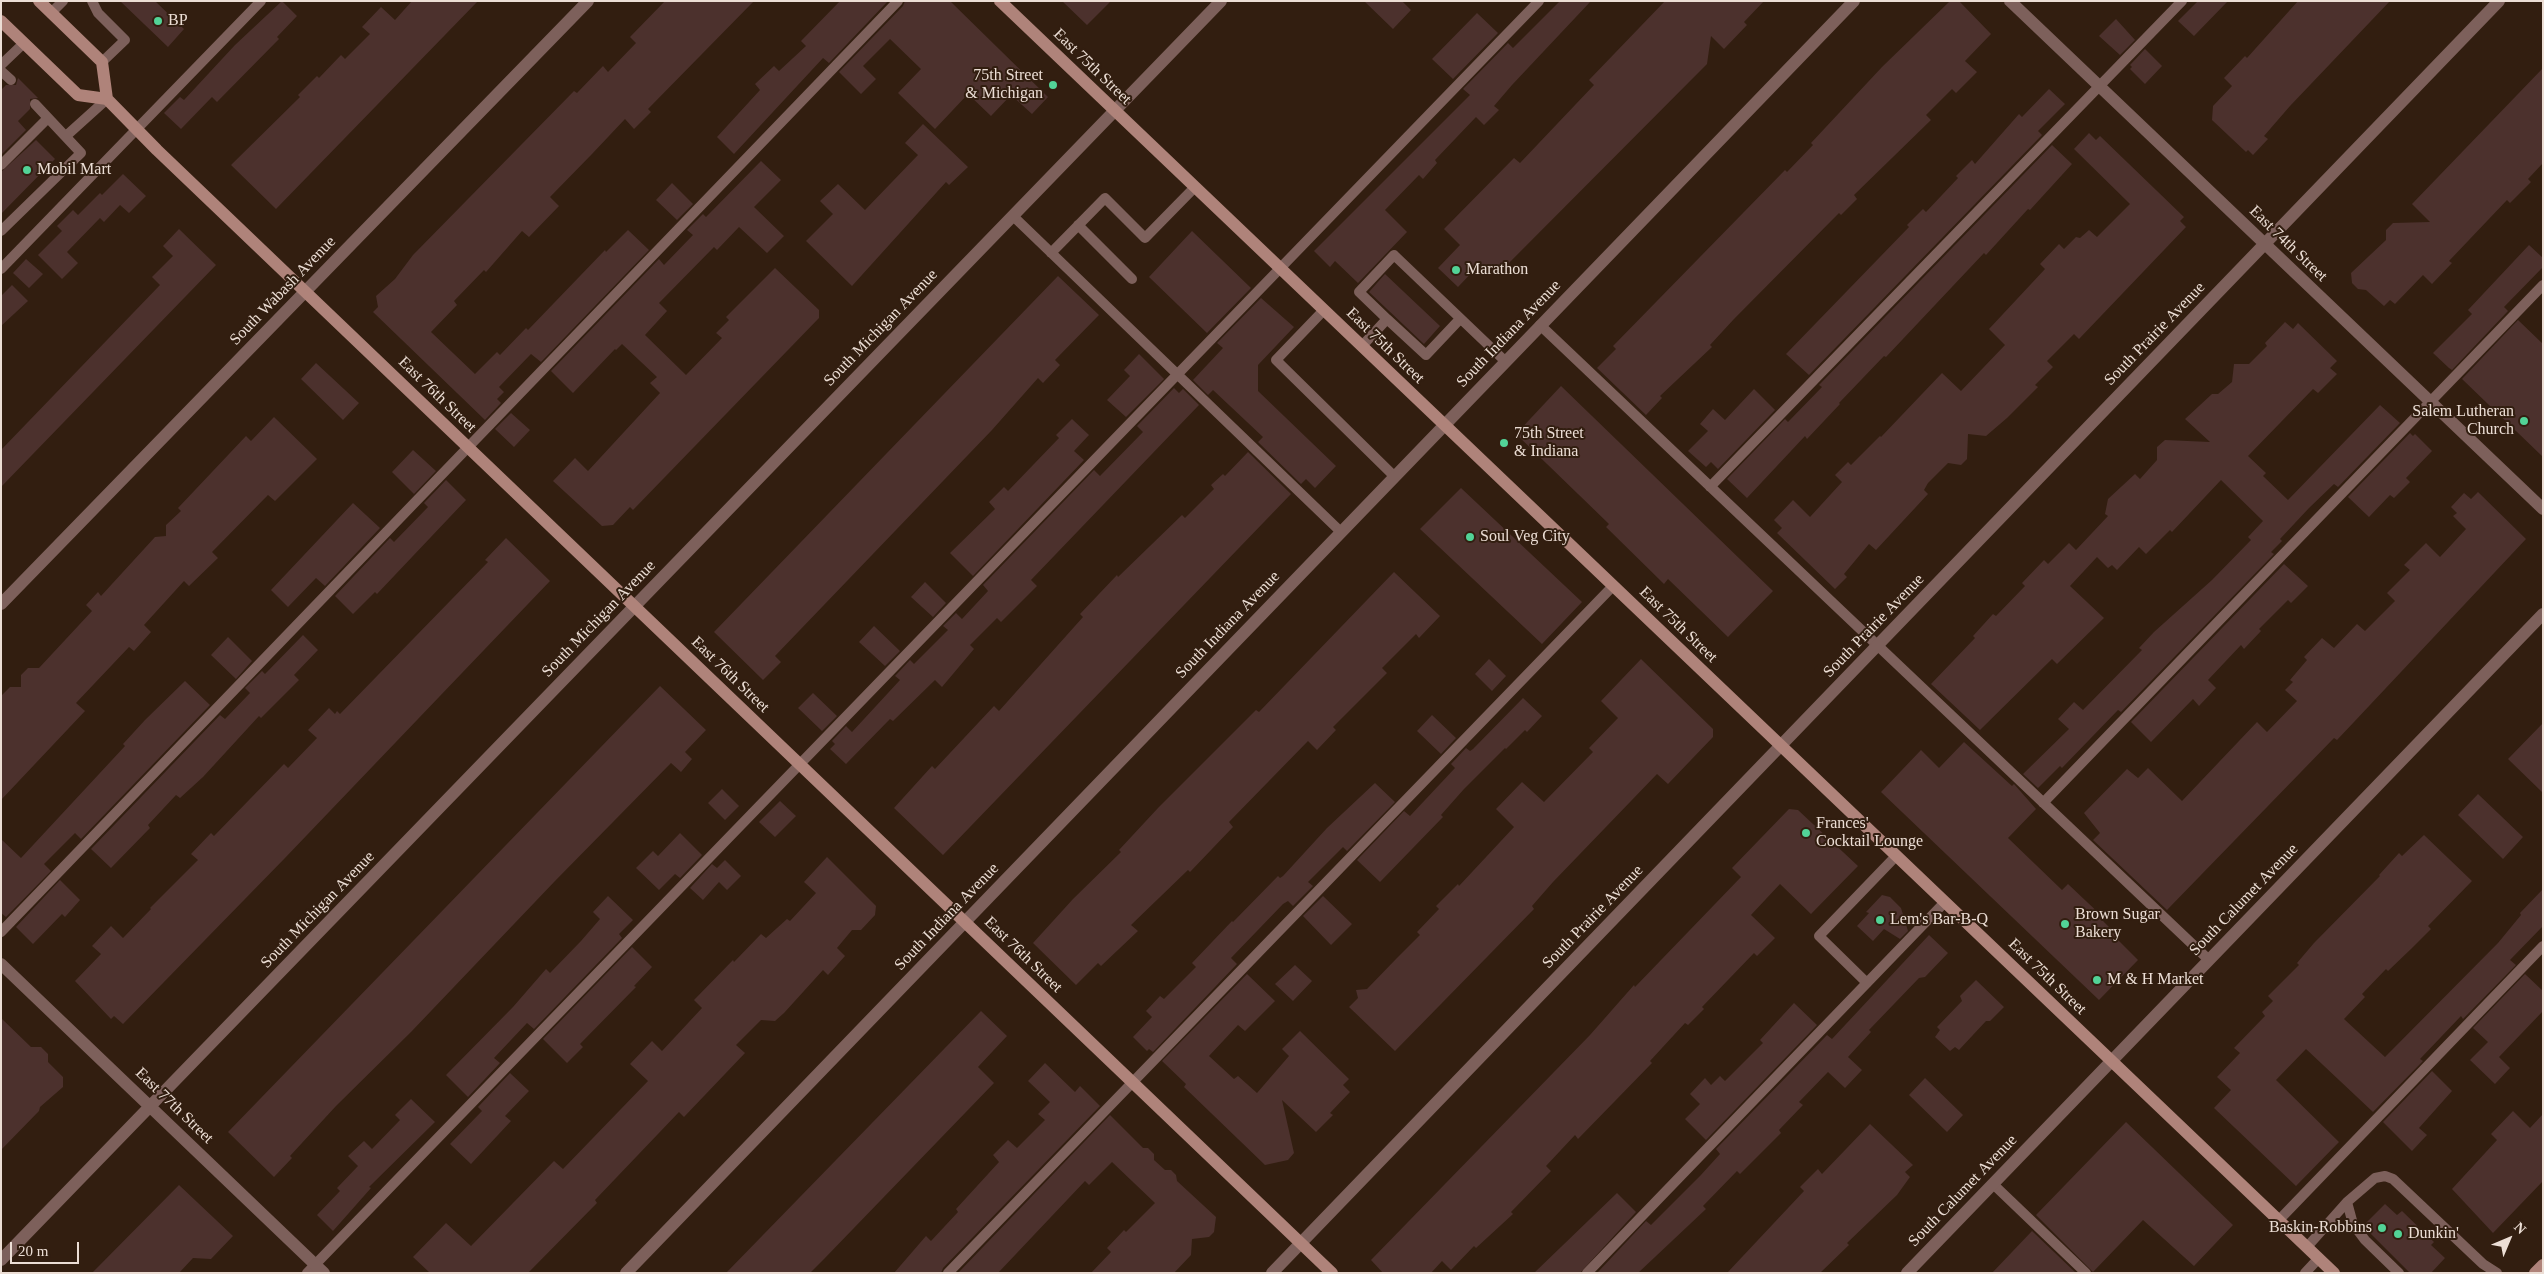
<!DOCTYPE html>
<style>
body{margin:0}
#map{position:relative;width:2544px;height:1274px;overflow:hidden;background:#321e10;font-family:"Times New Roman",serif}
canvas{display:block}
.frame{position:absolute;inset:0;border:2px solid #ecded5;pointer-events:none}
.north{position:absolute;left:2484px;top:1214px;width:50px;height:50px;-webkit-text-stroke:4px #321e10;paint-order:stroke;rotate:45deg;font-size:14px;font-weight:700;line-height:20px;text-align:center;color:#ecded5}
.north::after{content:'';display:block;margin:auto;width:18px;height:22px;background:#ecded5;clip-path:polygon(50% 0,100% 100%,50% 72%,0 100%)}
.scale{position:absolute;left:10px;top:1242px;width:69px;height:22px;box-sizing:border-box;border:2px solid #ecded5;border-top:0;padding-left:6px;font-size:15px;line-height:18px;white-space:nowrap;color:#ecded5;-webkit-text-stroke:4px #321e10;paint-order:stroke}
</style>
<div id="map">
<canvas width="2544" height="1274"></canvas>
<div class="frame"></div>
<div class="north">N</div>
<div class="scale">20 m</div>
</div>
<script>
const g = document.querySelector('canvas').getContext('2d');
g.lineJoin = 'round';
function fillPath(path, color) {
  g.fillStyle = color;
  g.fill(path, 'evenodd');
}
function toPath(rows) {
  const path = new Path2D();
  for (const r of rows) {
    path.moveTo(r[0], r[1]);
    for (let i = 2; i < r.length; i += 2) path.lineTo(r[i], r[i + 1]);
  }
  return path;
}
function trace(path, color, width, dash) {
  g.strokeStyle = color;
  g.lineWidth = width;
  g.lineCap = dash ? 'butt' : 'round';
  g.setLineDash(dash || []);
  g.stroke(path);
}
function write(font, color, halo, rows, align = 'center') {
  g.font = font + ' "Times New Roman",serif';
  g.lineWidth = 4;
  g.setLineDash([]);
  g.textBaseline = 'middle';
  g.strokeStyle = halo;
  g.fillStyle = color;
  for (const [text, x, y, turn = 0] of rows) {
    g.save();
    g.translate(x, y);
    g.rotate((+turn || 0) * Math.PI / 180);
    g.textAlign = isNaN(turn) ? turn : align;
    if (halo) g.strokeText(text, 0, 0);
    g.fillText(text, 0, 0);
    g.restore();
  }
}
fillPath(toPath([
 [120,1,155,1,184,29,168,47],
 [282,1,297,16,277,37,279,39,217,102,212,97,181,129,164,113,180,97,184,100,235,45],
 [412,1,478,1,276,209,231,165,300,97,298,95,317,76,319,78,341,55,345,59,370,34,362,27,381,7,395,20],
 [665,1,754,1,648,109,651,112,634,129,625,119,592,154,550,197,559,206,529,237,522,231,486,272,484,270,454,301,457,305,431,332,475,374,497,352,500,355,526,328,528,330,605,250,606,252,628,230,649,250,541,362,531,354,499,387,504,392,497,399,501,403,485,420,373,312,378,307,376,296,395,279,413,255,574,91,577,93,603,66,608,72,636,43,630,37],
 [840,1,888,1,829,63,823,58,734,154,717,137,760,90,755,84,774,66,779,71,806,46,801,41],
 [905,1,950,1,1048,97,1032,114,1011,95,991,116,968,94,935,129,898,93,921,69,890,39,863,66,876,79,861,94,839,72,903,6],
 [1062,1,1111,1,1087,25],
 [1364,1,1402,1,1411,10,1393,29],
 [1560,1,1591,1,1512,85,1494,106,1499,110,1484,125,1476,117,1435,160,1437,163,1423,179,1419,175,1385,210,1407,232,1358,283,1335,261,1330,267,1314,251,1470,95,1463,89,1508,43,1513,48],
 [1665,1,1764,1,1744,22,1747,25,1724,49,1711,36,1707,64,1500,272,1495,267,1489,273,1480,264,1458,287,1438,268,1460,245,1444,229,1514,158,1520,163,1594,85,1589,80],
 [1950,1,1959,1,1991,34,1965,61,1977,72,1956,93,1952,89,1926,115,1931,120,1854,195,1857,199,1841,215,1839,213,1734,319,1710,345,1712,347,1660,396,1662,398,1646,415,1597,368,1616,349,1613,346,1785,170,1787,172,1813,145,1811,143,1882,67],
 [2198,1,2228,1,2194,36,2178,21],
 [2298,1,2390,1,2290,106,2264,136,2268,139,2253,155,2248,150,2246,152,2212,120,2213,106,2232,86,2224,78,2245,56,2247,58],
 [1477,13,1498,33,1453,79,1432,59],
 [2116,19,2135,40,2120,55,2099,36],
 [2145,49,2162,66,2145,84,2130,69,2132,67,2130,65],
 [2543,68,2543,163,2528,179,2531,182,2510,203,2507,200,2449,261,2452,263,2432,284,2423,275,2395,304,2390,300,2384,306,2366,290,2358,289,2352,283,2351,273,2386,240,2386,230,2393,223,2430,222,2412,204],
 [18,78,38,98,30,99,30,109,18,121,26,130,1,155,1,90,6,85,16,85],
 [2049,89,2065,104,2038,131,2042,135,1809,375,1786,354,1909,227,1907,225,1923,209,1926,212,1958,178,1956,176,1972,160,1975,164,2019,114,2022,117],
 [923,124,968,167,949,185,946,182,852,286,806,241,833,214,820,201,838,184,865,210,918,155,905,143],
 [2089,133,2096,140,2100,136,2184,217,2180,221,2186,227,2079,339,2074,334,2047,361,2053,367,2035,385,2038,387,2007,418,1986,436,1968,434,1967,459,1961,465,1948,463,1928,483,1924,490,1928,494,1876,550,1869,544,1844,574,1847,577,1835,589,1777,533,1782,528,1774,520,1793,500,1810,517,1842,482,1835,475,1848,462,1851,465,1880,436,1881,437,1942,373,1961,391,2005,345,1989,329,2045,269,2040,264,2059,244,2064,249,2076,237,2080,238,2089,230,2097,237,2130,204,2074,149],
 [36,140,55,159,1,214,1,172],
 [2052,145,2072,164,2030,210,2028,209,1986,255,1984,253,1886,357,1884,356,1839,403,1840,404,1807,439,1805,436,1747,498,1727,479,1785,419,1788,422,1822,387,1819,385],
 [761,161,781,180,754,207,784,236,767,253,739,227,717,250,714,247,659,303,667,311,645,335,686,375,722,338,716,333,729,320,726,317,775,268,819,310,819,318,633,510,630,507,613,525,602,526,553,481,575,458,588,471,660,393,650,383,657,377,622,344,616,350,615,349,573,393,551,371,659,259,664,265,693,235,687,230,703,214,706,217],
 [123,174,146,196,129,213,120,205,104,222,100,218,67,252,78,263,62,279,38,255,62,231,57,226,73,210,78,215,100,193,102,195],
 [672,183,693,204,677,220,656,200],
 [179,229,216,265,1,487,1,450,160,285,152,277,173,256,163,246],
 [1192,231,1251,288,1207,333,1149,277],
 [2529,245,2543,258,2543,267,2504,307,2508,311,2452,370,2449,368,2433,353,2472,314,2468,310],
 [26,259,43,274,29,288,13,273],
 [1385,274,1440,326,1424,344,1369,292],
 [1058,276,1099,315,1055,360,1060,365,1043,383,1038,378,992,430,775,656,781,662,763,680,714,632],
 [12,285,28,301,1,326,1,296],
 [1261,298,1294,327,1258,365,1258,391,1336,466,1315,488,1306,479,1301,484,1258,442,1263,437,1213,390,1208,395,1193,380,1223,348,1217,343],
 [2518,320,2543,344,2543,457,2462,379],
 [2285,322,2293,329,2298,323,2337,361,2330,368,2337,374,2318,393,2313,389,2248,456,2266,473,2263,476,2288,500,2380,405,2400,423,2338,487,2334,484,2309,508,2280,539,2282,541,2271,552,2274,554,2121,712,2118,710,2062,768,2060,766,2038,788,2023,774,2069,729,2058,719,2074,702,2083,710,2142,650,2139,648,2154,632,2212,580,2251,540,2248,537,2263,521,2221,480,2172,532,2170,530,2146,554,2139,547,2117,570,2112,565,2108,568,2097,557,2070,586,2104,618,2057,664,2052,659,1980,730,1931,684,1975,638,1973,636,1993,614,1996,616,2025,586,2022,583,2044,560,2048,564,2069,543,2076,550,2108,516,2105,514,2108,499,2135,474,2140,479,2157,460,2157,447,2165,440,2210,442,2185,419,2212,394,2218,394,2232,382,2234,364,2249,364,2267,346,2265,343],
 [1139,354,1164,379,1126,417,1107,400,1130,376,1124,370],
 [316,363,359,403,343,420,301,379],
 [1561,386,1773,591,1728,637,1668,579,1664,584,1606,527,1609,524,1516,434],
 [1174,388,1179,393,1183,389,1199,405,1031,580,1037,586,1001,622,997,618,970,645,974,649,942,687,935,680,893,721,890,719,846,764,830,749,835,744,832,741,846,726,852,732,900,680,895,676,910,660,914,664,948,630,943,626,956,613,962,619,988,591,983,585,1094,470,1100,476,1143,432,1137,426],
 [1754,389,1775,410,1718,469,1711,462,1706,467,1688,451,1708,431,1700,424,1713,409,1725,420],
 [511,413,530,430,514,447,495,429],
 [274,417,317,459,275,501,268,495,212,552,218,558,189,586,184,581,144,625,151,632,134,651,129,647,76,703,85,711,1,800,1,696,10,687,21,687,21,675,28,668,39,668,92,611,86,605,98,592,101,596,155,537,166,536,166,525,181,511,178,508,246,436,251,441],
 [1072,419,1089,435,1074,451,1084,460,973,576,950,553,995,509,989,502,1004,487,1008,491,1059,438,1056,435],
 [2410,433,2413,436,2415,434,2432,451,2406,478,2410,482,2394,498,2390,495,2369,517,2348,497],
 [413,450,436,471,414,494,392,472],
 [1248,452,1291,494,943,855,894,808,932,766,935,769,994,706,999,711,1083,617,1080,614,1117,575,1118,577,1182,515,1185,518,1214,489,1211,485,1223,474,1225,476],
 [446,480,466,500,377,594,375,592,353,614,335,596,390,538,394,542,428,507,424,503],
 [1461,488,1582,602,1542,644,1420,529],
 [2478,492,2526,539,2354,722,2337,740,2334,738,2167,910,2093,840,2100,833,2084,813,2127,769,2138,778,2148,768,2182,801,2257,722,2267,732,2297,701,2285,690,2293,682,2290,680,2307,660,2304,657,2322,638,2334,648,2357,624,2365,631,2395,601,2387,593,2410,570,2404,565,2426,543,2440,557,2466,529,2453,516,2457,513,2451,507,2464,493,2471,499],
 [353,503,380,528,325,586,316,578,288,607,271,590],
 [506,538,550,581,285,858,123,1024,114,1016,111,1019,75,981,101,954,92,946,111,926,123,938,151,909,150,908,198,860,191,854,211,833,214,836,284,764,288,768,317,738,308,730,329,708,335,714,337,711,340,714,488,562,485,560],
 [2284,564,2308,586,2291,603,2288,600,2259,629,2261,631,2244,649,2241,645,2208,680,2216,688,2199,706,2193,699,2151,742,2131,722],
 [1394,572,1440,616,1419,638,1416,634,1382,668,1387,673,1333,727,1336,730,1317,750,1308,741,1229,822,1233,827,1190,872,1188,870,1131,925,1138,931,1101,966,1098,963,1076,985,1033,943,1073,899,1121,852,1119,850,1158,808,1256,710,1259,712],
 [925,582,946,603,933,617,911,597],
 [874,626,900,651,885,666,859,642],
 [303,635,318,650,294,675,299,680,261,718,259,716,203,777,180,798,176,795,148,825,150,828,111,868,91,849,220,715,225,719,250,693,245,688,262,671,265,674],
 [228,637,252,661,236,679,211,655],
 [1489,659,1506,676,1492,691,1475,674],
 [1641,659,1713,729,1713,737,1668,784,1657,774,1553,882,1532,906,1534,909,1395,1051,1349,1007,1358,998,1356,990,1367,989,1396,959,1420,935,1417,932,1439,909,1436,906,1458,884,1459,886,1514,827,1496,809,1522,782,1544,802,1593,752,1589,748,1618,718,1601,701],
 [185,681,210,705,81,839,75,833,44,864,51,871,6,917,1,913,1,839,21,858,125,746,123,744,145,720],
 [660,686,706,730,685,752,692,759,681,772,671,763,555,881,411,1032,336,1106,290,1156,292,1158,274,1177,228,1132],
 [813,693,837,716,822,731,798,708],
 [1523,698,1542,716,1527,732,1525,730,1506,749,1505,748,1464,789,1441,815,1443,817,1380,882,1357,860,1404,811,1410,816,1455,768,1451,764,1466,748,1470,751,1473,749],
 [1432,715,1456,738,1441,754,1417,731],
 [2543,723,2543,793,2508,759],
 [1964,742,2012,786,2014,784,2036,809,2008,838,2062,890,2068,884,2105,919,2103,921,2118,936,2116,938,2138,960,2099,1000,1881,792,1921,750,1939,768],
 [1375,783,1395,802,1347,851,1343,847,1308,882,1313,886,1293,906,1288,901,1283,904,1231,958,1237,964,1153,1052,1149,1049,1147,1051,1133,1037,1152,1017,1146,1011,1160,996,1164,999,1196,967,1192,963,1232,921,1233,922,1278,876,1280,878,1283,876,1327,828],
 [722,789,739,806,725,820,708,803],
 [2478,794,2523,837,2503,859,2458,815],
 [780,801,796,816,775,837,759,822],
 [1789,809,1798,810,1858,866,1811,914,1780,884,1751,915,1775,938,1757,956,1754,953,1702,1007,1704,1009,1688,1025,1685,1023,1650,1061,1652,1063,1578,1139,1575,1135,1546,1166,1551,1171,1511,1212,1513,1214,1476,1248,1474,1246,1451,1270,1442,1261,1431,1273,1383,1273,1371,1260,1590,1035,1634,985,1635,987,1741,877,1732,868],
 [680,833,702,855,680,878,675,874,659,890,636,868,653,851,658,856],
 [2424,835,2472,881,2428,926,2431,929,2411,949,2388,971,2386,969,2362,994,2365,997,2344,1019,2385,1057,2498,943,2521,915,2520,913,2543,889,2543,926,2510,960,2516,965,2463,1019,2461,1016,2420,1059,2423,1061,2373,1112,2306,1049,2276,1080,2339,1142,2296,1186,2214,1108,2231,1090,2217,1077,2240,1053,2234,1048,2265,1016,2262,1012,2273,1001,2268,996,2299,965,2297,963,2314,943,2380,876,2379,875,2399,853,2402,856],
 [827,857,876,906,875,915,861,930,852,930,837,948,845,956,828,975,823,970,784,1013,775,1021,761,1020,736,1045,745,1053,684,1117,679,1112,595,1200,597,1203,528,1273,430,1273,413,1257,446,1223,471,1246,554,1161,563,1169,648,1081,630,1064,652,1041,662,1051,702,1008,694,1000,733,960,734,962,761,934,766,938,787,919,790,921,816,893,804,882],
 [725,860,741,876,727,890,719,882,703,900,690,888,712,864,717,868],
 [60,880,80,900,65,917,62,914,33,944,16,927],
 [1882,895,1890,897,1901,908,1908,931,1900,939,1884,929,1873,941,1857,926,1869,913,1866,912],
 [608,896,633,920,619,934,622,938,534,1029,527,1023,494,1058,500,1063,468,1097,446,1075,513,1007,546,969,550,973,581,941,600,919,593,912],
 [1323,896,1352,924,1331,945,1303,916],
 [1929,935,1948,953,1925,977,1919,978,1869,1030,1871,1032,1848,1057,1862,1070,1845,1088,1828,1072,1799,1102,1803,1105,1779,1130,1781,1133,1740,1174,1737,1171,1703,1206,1706,1209,1638,1273,1597,1273,1646,1221,1651,1225,1700,1176,1720,1154,1716,1149,1827,1035,1832,1039],
 [632,947,652,967,634,986,636,987,580,1044,583,1047,567,1063,543,1039],
 [1295,965,1312,981,1293,1001,1275,984],
 [1247,974,1275,1001,1245,1031,1238,1025,1209,1056,1234,1079,1238,1076,1257,1093,1289,1056,1282,1049,1300,1031,1349,1079,1343,1085,1350,1092,1330,1113,1333,1115,1316,1132,1282,1100,1294,1153,1288,1160,1265,1165,1184,1087,1186,1084,1162,1061],
 [2525,974,2543,991,2543,1011,2499,1057,2510,1068,2495,1084,2470,1060,2488,1042,2473,1028],
 [1976,980,2004,1007,1990,1021,1986,1021,1959,1050,1955,1047,1950,1051,1935,1037,1940,1030,1937,1027,1962,1001,1960,996],
 [1794,1003,1817,1025,1706,1140,1685,1119,1700,1104,1690,1094,1705,1078,1711,1085,1720,1076,1725,1081,1763,1043,1760,1040],
 [981,1011,1007,1036,978,1067,994,1083,825,1258,810,1273,726,1273],
 [1,1018,31,1047,41,1047,48,1054,48,1062,63,1077,63,1087,40,1107,39,1111,1,1150],
 [1045,1063,1075,1092,1080,1086,1100,1106,943,1268,941,1273,894,1273,926,1236,931,1241,958,1212,956,1209,999,1162,993,1155,1008,1140,1017,1148,1045,1120,1038,1114,1050,1102,1028,1081],
 [2432,1071,2452,1091,2419,1128,2427,1135,2412,1151,2383,1122],
 [510,1073,529,1091,505,1116,511,1121,471,1164,450,1144,482,1111,478,1107],
 [1925,1078,1963,1115,1947,1132,1909,1095],
 [411,1099,435,1122,369,1187,371,1188,333,1231,317,1215,340,1191,337,1188,358,1166,348,1156,364,1141,372,1149,400,1120,395,1115],
 [2513,1111,2530,1128,2543,1114,2543,1181,2493,1233,2452,1189,2497,1140,2491,1134],
 [1110,1115,1143,1148,1148,1148,1154,1154,1154,1160,1165,1170,1171,1170,1176,1175,1177,1181,1216,1217,1214,1232,1209,1237,1192,1239,1191,1255,1174,1273,1091,1273,1111,1252,1107,1248,1124,1230,1126,1232,1155,1203,1112,1162,1089,1185,1085,1181,998,1273,958,1273],
 [2126,1122,2233,1225,2194,1266,2143,1220,2093,1272,2036,1215],
 [1870,1124,1913,1165,1905,1172,1910,1177,1897,1195,1847,1243,1849,1245,1820,1273,1727,1273,1804,1191,1800,1187,1818,1169,1822,1174],
 [179,1185,233,1236,211,1259,193,1258,179,1273,92,1273],
 [1617,1193,1636,1212,1580,1273,1534,1273],
 [2385,1204,2397,1215,2402,1211,2434,1242,2431,1245,2445,1258,2431,1273,2410,1273,2363,1226],
 [2032,1231,2076,1273,1992,1273]
]), '#4c312d');
trace(toPath([
 [92,1,98,13,125,40,102,62],
 [51,13,63,1],
 [1,65,24,43],
 [1,71,11,80],
 [66,136,107,99],
 [1,165,48,118],
 [1013,216,1341,532],
 [1078,225,1132,279],
 [1,231,81,153,35,104],
 [1051,253,1105,198,1145,238,1195,187],
 [1,269,261,1],
 [1324,310,1276,360,1394,476],
 [1387,319,1426,355,1460,319],
 [1540,325,2209,960],
 [1362,346,1387,319,1359,292,1394,255,1505,361],
 [1710,487,2182,1],
 [2043,803,2543,285],
 [1,932,898,1],
 [1867,983,1819,936,1896,856],
 [1993,1184,2086,1273],
 [2347,1202,2353,1224,2365,1240,2399,1273],
 [2279,1220,2543,946],
 [2307,1247,2347,1202,2375,1178,2385,1176,2393,1179,2483,1264,2497,1273],
 [307,1273,1539,1],
 [948,1273,1613,586],
 [1587,1273,1945,902],
 [2305,1273,2319,1258]
]), '#7d605b', 10);
trace(toPath([
 [2010,1,2543,509],
 [1,604,588,1],
 [1,964,324,1273],
 [1,1260,1221,1],
 [626,1273,1854,1],
 [1272,1273,2499,1],
 [1907,1273,2543,614]
]), '#7d605b', 12);
trace(toPath([
 [39,1,102,62,107,99,157,150,1332,1273],
 [1000,1,2334,1273],
 [1,21,78,95,107,99],
 [2535,1273,2543,1265]
]), '#af837a', 12);
for (const [x, y, r, color] of [
 [158,21,5,"#52d397"],
 [1053,85,5,"#52d397"],
 [27,170,5,"#52d397"],
 [1456,270,5,"#52d397"],
 [2524,421,5,"#52d397"],
 [1504,443,5,"#52d397"],
 [1470,537,5,"#52d397"],
 [1806,833,5,"#52d397"],
 [1880,920,5,"#52d397"],
 [2065,924,5,"#52d397"],
 [2097,980,5,"#52d397"],
 [2382,1228,5,"#52d397"],
 [2398,1234,5,"#52d397"]
]) {
  const dot = new Path2D();
  dot.arc(x, y, r, 0, 2 * Math.PI);
  g.fillStyle = color;
  g.fill(dot);
  trace(dot, '#321e10', 2);
}
write('16px', '#ecded5', '#321e10', [
 ["BP",168,21],
 ["75th Street",1043,76,"right"],
 ["& Michigan",1043,94,"right"],
 ["Mobil Mart",37,170],
 ["Marathon",1466,270],
 ["Salem Lutheran",2514,412,"right"],
 ["Church",2514,430,"right"],
 ["75th Street",1514,434],
 ["& Indiana",1514,452],
 ["Soul Veg City",1480,537],
 ["Frances'",1816,824],
 ["Cocktail Lounge",1816,842],
 ["Brown Sugar",2075,915],
 ["Bakery",2075,933],
 ["Lem's Bar-B-Q",1890,920],
 ["M & H Market",2107,980],
 ["Baskin-Robbins",2372,1228,"right"],
 ["Dunkin'",2408,1234]
], 'left');
write('16px', '#ecded5', '#321e10', [
 ["East 75th Street",1092,67,44],
 ["East 74th Street",2288,244,44],
 ["South Wabash Avenue",283,291,-46],
 ["South Michigan Avenue",881,328,-46],
 ["South Indiana Avenue",1509,334,-46],
 ["South Prairie Avenue",2155,334,-46],
 ["East 75th Street",1385,346,44],
 ["East 76th Street",437,395,44],
 ["South Michigan Avenue",599,619,-46],
 ["South Indiana Avenue",1228,625,-46],
 ["East 75th Street",1678,625,44],
 ["South Prairie Avenue",1874,626,-46],
 ["East 76th Street",730,675,44],
 ["South Calumet Avenue",2244,900,-46],
 ["South Michigan Avenue",318,910,-46],
 ["South Indiana Avenue",947,917,-46],
 ["South Prairie Avenue",1593,917,-46],
 ["East 76th Street",1023,955,44],
 ["East 75th Street",2047,977,44],
 ["East 77th Street",174,1106,44],
 ["South Calumet Avenue",1963,1191,-46]
]);
</script>
